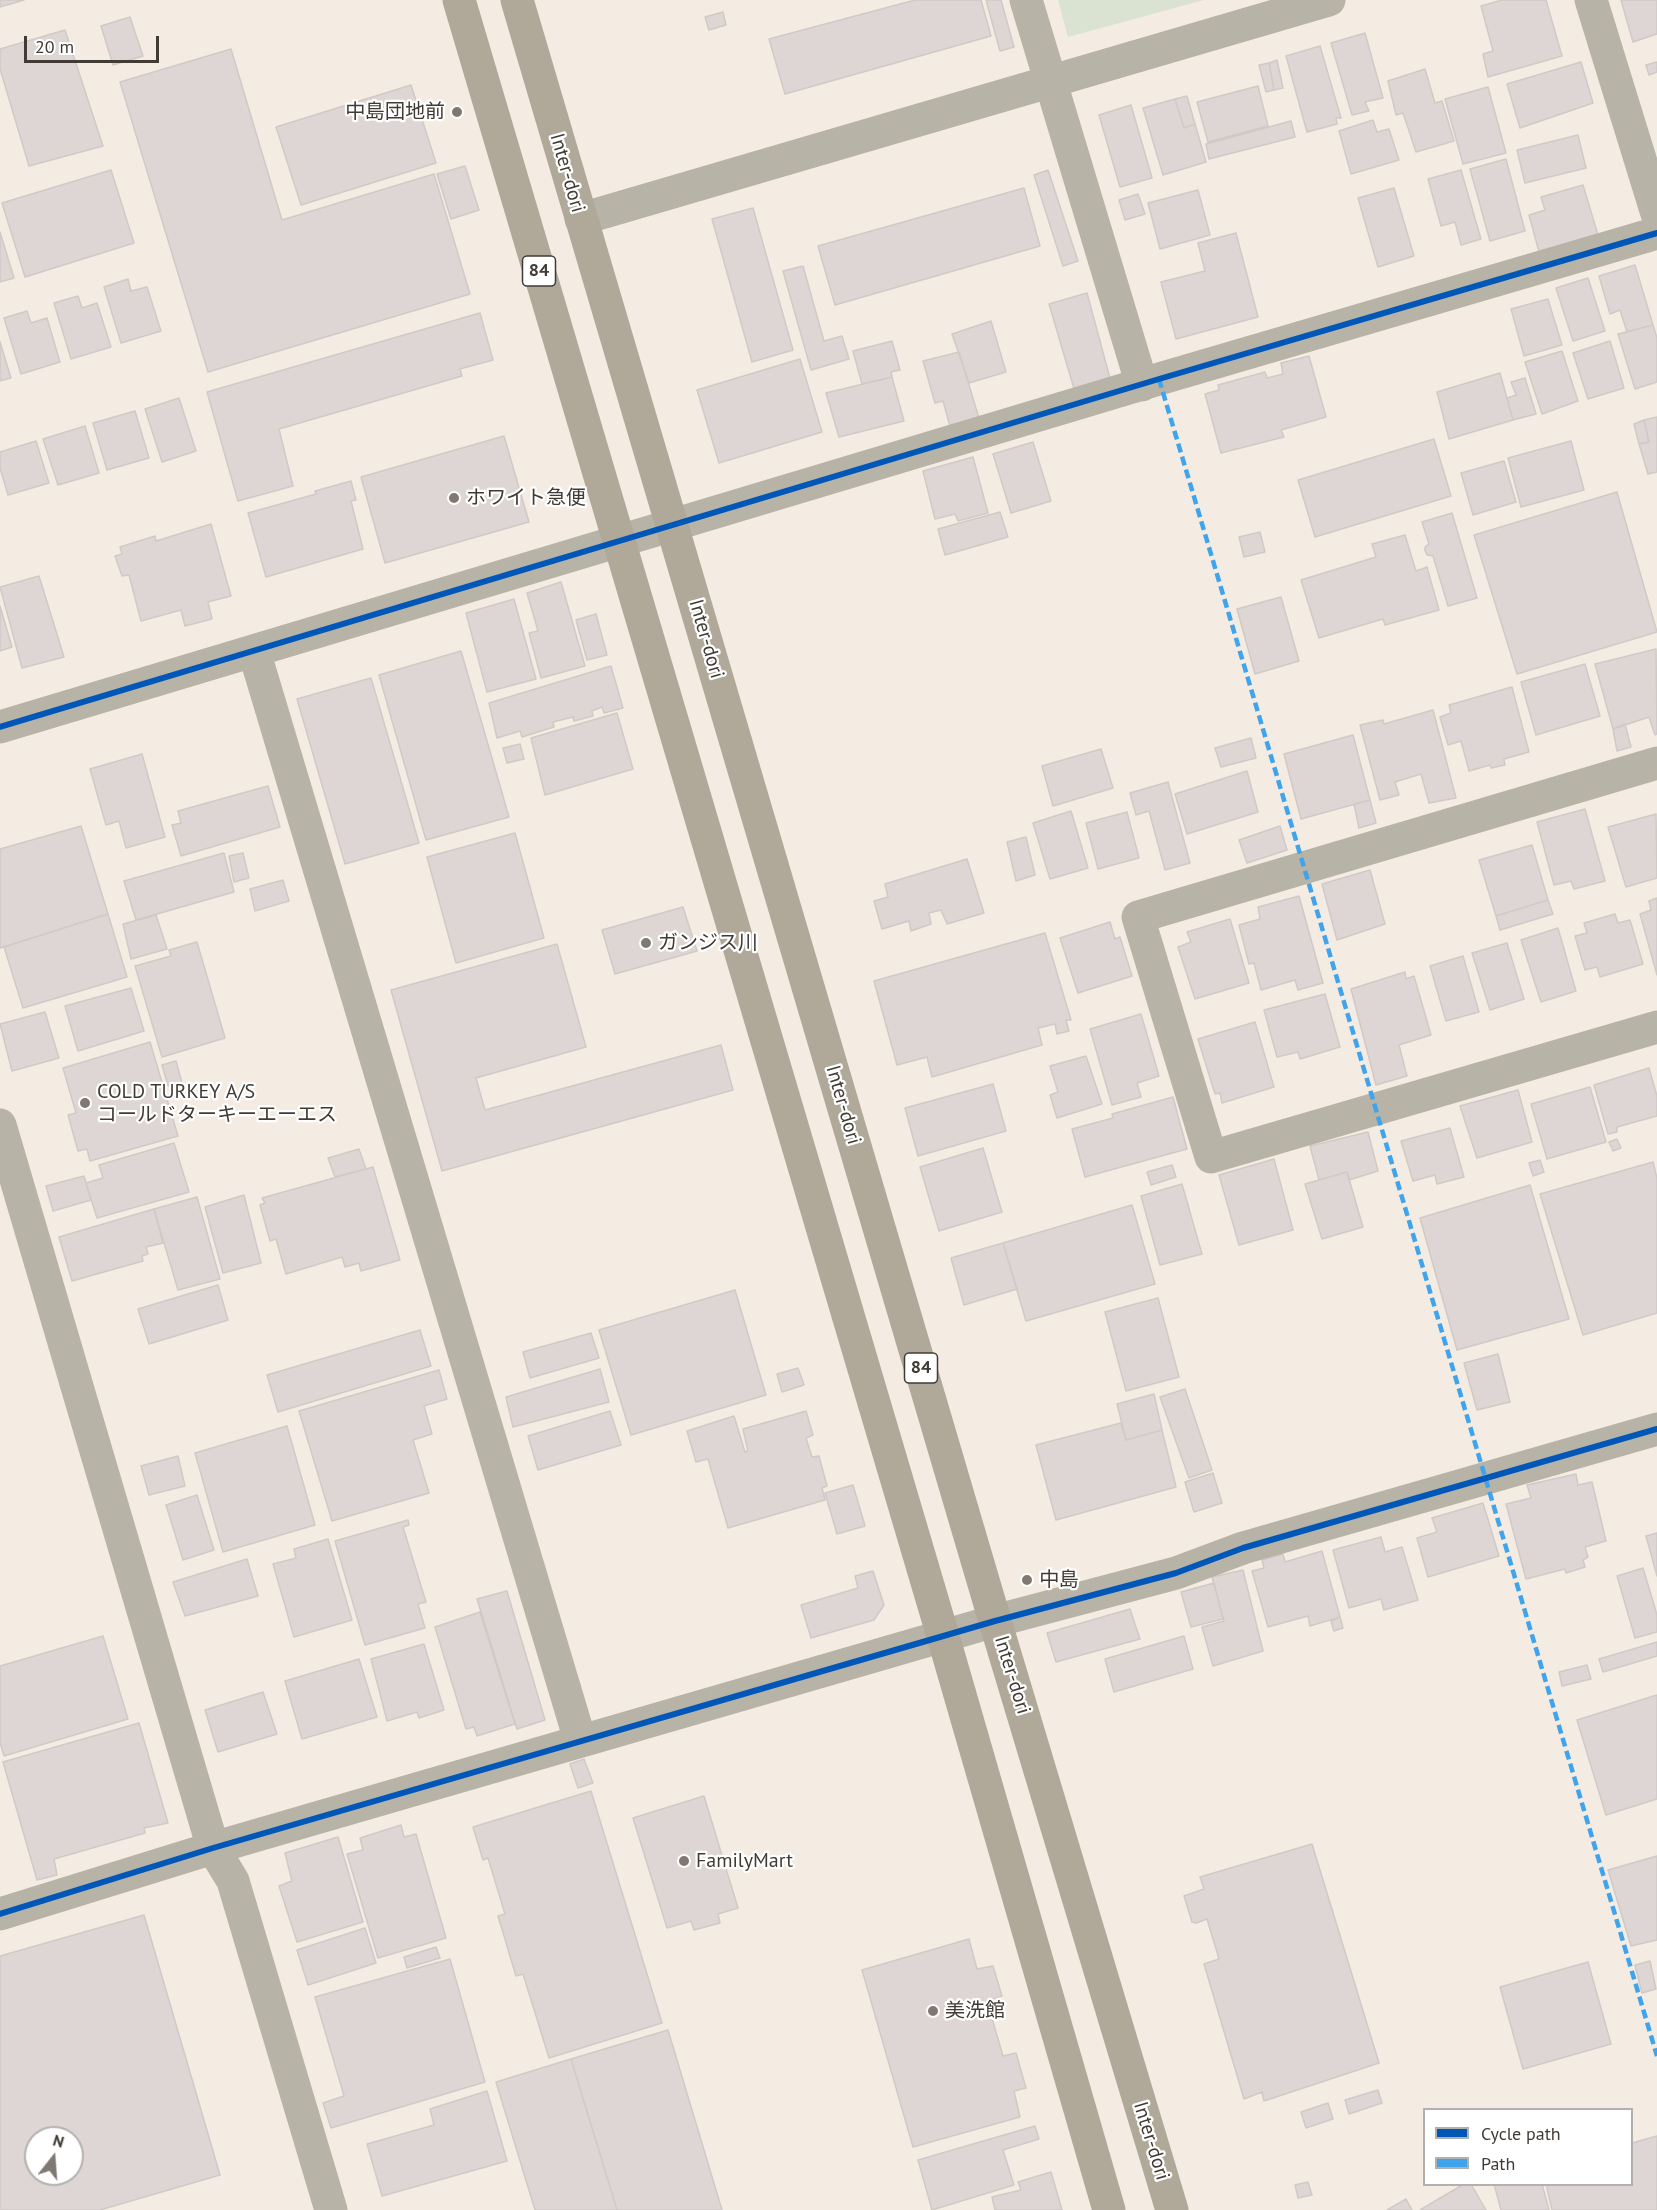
<!DOCTYPE html>
<meta charset="utf-8">
<style>
body{margin:0}
#map{position:relative;width:1657px;height:2210px;overflow:hidden;background:#f4ece3;font-family:"PT Sans",sans-serif}
canvas{display:block}
.legend{position:absolute;left:1423px;top:2108px;width:210px;height:78px;box-sizing:border-box;background:#fff;border:2px solid #b3b1ae;margin:0;padding:8px 10px;list-style:none;font-size:18px;color:#413b35}
.legend li{display:flex;align-items:center;gap:12px;height:30px}
.legend b{width:30px;border:2px solid #b3b1ae}
.north{position:absolute;left:24px;top:2126px;width:60px;height:60px;box-sizing:border-box;background:#fff;border:2px solid #b3b1ae;border-radius:50%;rotate:17deg;font-size:16px;font-weight:700;line-height:24px;text-align:center;color:#413b35}
.north::after{content:'';display:block;margin:auto;width:21px;height:27px;background:#807972;clip-path:polygon(50% 0,100% 100%,50% 72%,0 100%)}
.scale{position:absolute;left:24px;top:36px;width:135px;height:27px;box-sizing:border-box;border:3px solid #413b35;border-top:0;padding-left:8px;font-size:18px;line-height:21px;white-space:nowrap;color:#413b35;-webkit-text-stroke:4px #fff;paint-order:stroke}
</style>
<div id="map">
<canvas width="1657" height="2210"></canvas>
<ul class="legend">
<li><b style="height:8px;background:#0057b8"></b>Cycle path</li>
<li><b style="height:8px;background:#3fa4eb"></b>Path</li>
</ul>
<div class="north">N</div>
<div class="scale">20 m</div>
</div>
<script>
const g = document.querySelector('canvas').getContext('2d');
g.lineJoin = 'round';
function fillPath(path, color) {
  g.fillStyle = color;
  g.fill(path, 'evenodd');
}
function toPath(rows) {
  const path = new Path2D();
  for (const r of rows) {
    path.moveTo(r[0], r[1]);
    for (let i = 2; i < r.length; i += 2) path.lineTo(r[i], r[i + 1]);
  }
  return path;
}
function trace(path, color, width, dash) {
  g.strokeStyle = color;
  g.lineWidth = width;
  g.lineCap = dash ? 'butt' : 'round';
  g.setLineDash(dash || []);
  g.stroke(path);
}
function write(font, color, halo, rows, align = 'center') {
  g.font = font + ' "PT Sans","Noto Sans JP",sans-serif';
  g.lineWidth = 4.5;
  g.setLineDash([]);
  g.textBaseline = 'middle';
  g.strokeStyle = halo;
  g.fillStyle = color;
  for (const [text, x, y, turn = 0] of rows) {
    g.save();
    g.translate(x, y);
    g.rotate((+turn || 0) * Math.PI / 180);
    g.textAlign = isNaN(turn) ? turn : align;
    if (halo) g.strokeText(text, 0, 0);
    g.fillText(text, 0, 0);
    g.restore();
  }
}
fillPath(toPath([
 [1058,0,1204,0,1068,37]
]), '#dae2d2');
const building = toPath([
 [0,0,24,0,0,7,0,0],
 [915,0,981,0,991,36,785,94,769,39,915,0],
 [986,0,1001,0,1014,47,1000,51,986,0],
 [1502,0,1546,0,1562,56,1488,77,1483,54,1493,51,1481,6,1502,0],
 [1621,0,1657,0,1657,34,1633,42,1621,0],
 [723,12,726,25,709,30,705,17,723,12],
 [130,17,143,56,113,65,101,26,130,17],
 [65,30,103,146,29,166,0,69,0,49,65,30],
 [1365,33,1383,98,1365,102,1369,111,1352,115,1331,43,1365,33],
 [1320,46,1341,118,1336,118,1337,124,1307,132,1286,56,1320,46],
 [231,49,282,220,434,174,470,294,208,372,120,82,231,49],
 [1277,60,1283,88,1274,90,1269,63,1277,60],
 [1581,62,1593,103,1520,128,1507,84,1581,62],
 [1657,62,1657,72,1649,75,1646,65,1657,62],
 [1269,63,1274,90,1266,92,1259,65,1269,63],
 [1425,69,1435,103,1442,101,1454,141,1416,152,1403,113,1396,115,1388,81,1425,69],
 [411,85,436,163,301,205,276,127,411,85],
 [1258,86,1268,126,1208,142,1197,102,1258,86],
 [1488,87,1506,153,1463,164,1445,99,1488,87],
 [1187,96,1195,124,1184,128,1175,99,1187,96],
 [1175,99,1184,128,1195,124,1206,162,1163,175,1143,108,1175,99],
 [1131,105,1152,178,1120,187,1099,115,1131,105],
 [1373,120,1377,132,1389,129,1399,160,1351,174,1339,131,1373,120],
 [1291,121,1295,137,1209,159,1206,144,1291,121],
 [1578,135,1586,168,1525,183,1517,150,1578,135],
 [1506,159,1525,231,1490,241,1470,169,1506,159],
 [465,166,479,210,451,219,437,174,465,166],
 [111,170,134,243,25,277,2,203,111,170],
 [1048,170,1078,261,1063,266,1034,175,1048,170],
 [1461,170,1481,239,1461,245,1455,222,1441,226,1428,179,1461,170],
 [1583,185,1598,235,1539,252,1529,215,1545,210,1541,197,1583,185],
 [1024,188,1040,246,835,305,818,246,1024,188],
 [1394,188,1414,256,1378,267,1358,198,1394,188],
 [1198,190,1210,235,1160,249,1148,203,1198,190],
 [1138,194,1145,214,1125,220,1119,200,1138,194],
 [753,208,793,350,752,362,712,219,753,208],
 [0,232,14,278,0,282,0,232],
 [1236,233,1258,317,1176,339,1161,282,1205,271,1198,243,1236,233],
 [1635,265,1653,325,1627,332,1620,310,1610,314,1599,276,1635,265],
 [803,266,824,341,842,336,849,359,811,370,783,271,803,266],
 [1588,278,1605,331,1573,341,1556,288,1588,278],
 [128,279,131,291,147,287,161,331,121,343,104,287,128,279],
 [1087,293,1111,382,1075,392,1049,304,1087,293],
 [78,296,82,308,97,303,111,347,71,359,54,303,78,296],
 [1548,299,1562,345,1524,356,1511,309,1548,299],
 [27,311,31,323,47,318,60,362,21,374,4,318,27,311],
 [480,313,493,360,460,369,462,376,279,429,293,486,238,501,207,392,480,313],
 [991,321,1006,372,969,383,952,334,991,321],
 [1653,325,1657,338,1657,382,1635,389,1618,334,1653,325],
 [892,341,900,370,891,372,892,377,862,384,853,351,892,341],
 [1610,341,1624,388,1588,399,1573,353,1610,341],
 [0,342,11,378,0,381,0,342],
 [1562,351,1578,401,1542,414,1525,362,1562,351],
 [959,352,979,418,950,426,943,401,935,403,923,361,959,352],
 [1309,356,1326,417,1281,430,1284,437,1221,453,1205,394,1219,390,1218,385,1265,372,1267,378,1283,374,1281,363,1309,356],
 [800,359,822,432,719,463,697,390,800,359],
 [1500,373,1513,420,1449,439,1437,392,1500,373],
 [892,377,904,421,839,437,826,393,892,377],
 [1525,378,1536,414,1513,420,1507,398,1516,395,1511,382,1525,378],
 [179,398,196,451,162,462,145,409,179,398],
 [135,411,149,458,107,470,93,423,135,411],
 [1657,417,1657,472,1648,474,1639,444,1649,442,1644,420,1657,417],
 [1644,420,1649,442,1639,444,1634,424,1644,420],
 [85,426,99,473,58,485,43,439,85,426],
 [504,436,529,522,385,563,361,477,504,436],
 [1434,439,1451,496,1315,537,1298,480,1434,439],
 [36,441,49,483,8,495,0,468,0,452,36,441],
 [1571,441,1584,490,1521,507,1508,458,1571,441],
 [1033,442,1051,501,1011,513,993,454,1033,442],
 [973,457,988,513,958,521,955,514,935,519,923,471,973,457],
 [1504,461,1516,502,1473,515,1461,473,1504,461],
 [351,481,356,500,351,501,363,549,266,577,248,513,316,494,315,491,351,481],
 [1617,492,1657,632,1517,674,1474,535,1617,492],
 [1000,512,1008,537,945,555,938,529,1000,512],
 [1452,513,1477,598,1448,606,1433,556,1427,555,1425,551,1425,547,1429,544,1422,522,1452,513],
 [211,524,231,596,208,602,212,619,185,626,181,610,141,621,129,575,122,576,115,556,122,554,120,547,155,536,156,541,211,524],
 [1260,532,1265,552,1244,557,1239,537,1260,532],
 [1405,535,1416,571,1427,567,1439,610,1385,625,1383,619,1319,638,1301,580,1376,557,1372,544,1405,535],
 [39,576,64,657,22,668,0,587,39,576],
 [561,582,585,666,541,678,529,633,538,631,527,593,561,582],
 [1281,597,1299,661,1255,674,1237,609,1281,597],
 [514,599,536,679,487,692,466,613,514,599],
 [0,606,12,647,0,651,0,606],
 [596,614,607,655,587,660,576,620,596,614],
 [1656,649,1657,734,1655,735,1649,717,1613,729,1595,664,1656,649],
 [461,651,509,817,426,840,379,675,461,651],
 [1585,664,1600,716,1536,735,1521,682,1585,664],
 [611,666,623,708,604,713,602,707,592,711,593,716,574,721,573,717,553,722,554,727,522,737,520,731,497,738,489,703,611,666],
 [371,678,419,843,345,864,297,699,371,678],
 [1512,687,1529,752,1504,759,1505,765,1491,768,1490,765,1469,771,1461,741,1448,745,1440,717,1451,713,1449,705,1512,687],
 [1433,710,1456,798,1429,803,1421,774,1395,782,1399,795,1380,800,1360,725,1383,720,1384,724,1433,710],
 [617,713,633,769,545,795,531,738,617,713],
 [1625,724,1631,747,1617,751,1613,729,1625,724],
 [1353,735,1370,800,1301,819,1284,754,1353,735],
 [1251,738,1256,758,1221,767,1215,748,1251,738],
 [520,744,524,759,507,763,503,748,520,744],
 [1101,749,1113,788,1053,806,1042,766,1101,749],
 [142,754,165,837,126,848,119,821,106,825,90,769,142,754],
 [1247,771,1258,812,1187,834,1175,794,1247,771],
 [1168,782,1190,863,1165,870,1149,811,1136,815,1130,793,1168,782],
 [268,786,280,827,181,856,172,825,181,823,178,811,268,786],
 [1370,800,1376,823,1359,828,1354,804,1370,800],
 [1585,809,1605,881,1574,889,1571,881,1554,885,1537,822,1585,809],
 [1071,811,1088,868,1050,879,1033,823,1071,811],
 [1127,812,1139,858,1098,869,1086,823,1127,812],
 [1656,814,1657,878,1626,887,1608,827,1656,814],
 [81,826,108,914,0,948,0,849,81,826],
 [1280,826,1287,850,1247,863,1239,840,1280,826],
 [515,833,544,938,456,963,427,857,515,833],
 [1026,837,1035,875,1016,881,1007,842,1026,837],
 [1532,845,1548,900,1496,916,1479,860,1532,845],
 [224,853,234,892,136,920,124,881,224,853],
 [243,853,249,878,234,882,229,856,243,853],
 [967,859,984,913,947,924,941,910,929,913,931,924,911,931,909,921,882,929,874,901,888,897,885,884,967,859],
 [1370,870,1385,924,1337,940,1322,884,1370,870],
 [283,880,289,901,255,911,250,889,283,880],
 [1299,896,1323,983,1298,990,1295,980,1261,990,1254,963,1249,964,1239,925,1260,919,1258,907,1299,896],
 [1657,898,1657,975,1640,914,1651,910,1649,901,1657,898],
 [1548,900,1553,914,1500,930,1496,916,1548,900],
 [683,907,697,951,615,974,602,930,683,907],
 [108,914,127,977,23,1008,4,947,108,914],
 [1615,914,1618,923,1630,920,1643,964,1600,977,1597,967,1585,970,1575,936,1587,933,1584,923,1615,914],
 [156,915,167,949,131,959,123,924,156,915],
 [1230,919,1249,983,1195,999,1178,947,1191,942,1187,932,1230,919],
 [1110,922,1115,939,1120,937,1132,976,1078,993,1060,938,1110,922],
 [1558,928,1576,991,1541,1002,1521,940,1558,928],
 [1045,933,1071,1020,1066,1020,1069,1031,1057,1034,1055,1024,1038,1028,1042,1045,932,1077,927,1057,897,1065,874,981,1045,933],
 [197,942,225,1038,162,1057,135,966,171,956,169,950,197,942],
 [1507,943,1524,999,1490,1010,1472,953,1507,943],
 [557,944,586,1047,476,1078,485,1110,721,1045,733,1090,442,1171,391,990,557,944],
 [1463,956,1479,1012,1446,1021,1430,966,1463,956],
 [1405,972,1406,979,1414,976,1431,1035,1399,1045,1407,1076,1376,1085,1351,989,1405,972],
 [131,988,144,1031,78,1051,65,1006,131,988],
 [1325,994,1340,1047,1300,1059,1298,1052,1277,1057,1264,1010,1325,994],
 [45,1012,59,1058,12,1071,0,1024,45,1012],
 [1141,1014,1159,1076,1137,1083,1141,1097,1112,1105,1090,1029,1141,1014],
 [1255,1022,1274,1087,1222,1103,1220,1093,1215,1094,1198,1039,1255,1022],
 [150,1042,178,1136,90,1161,87,1149,78,1151,68,1115,76,1113,63,1068,150,1042],
 [1086,1056,1102,1104,1057,1118,1050,1095,1058,1092,1050,1066,1086,1056],
 [176,1061,182,1083,168,1086,162,1065,176,1061],
 [1649,1068,1657,1096,1657,1116,1617,1127,1617,1132,1608,1134,1594,1085,1649,1068],
 [993,1084,1006,1131,918,1156,905,1108,993,1084],
 [1590,1087,1606,1142,1547,1159,1531,1104,1590,1087],
 [1518,1090,1532,1142,1477,1158,1460,1106,1518,1090],
 [1173,1097,1187,1149,1085,1177,1072,1129,1113,1118,1112,1114,1173,1097],
 [1450,1128,1464,1177,1437,1184,1435,1175,1413,1181,1401,1141,1450,1128],
 [1368,1132,1378,1171,1349,1180,1347,1172,1319,1180,1310,1146,1368,1132],
 [1617,1139,1621,1148,1613,1151,1609,1142,1617,1139],
 [174,1143,189,1192,97,1218,86,1183,103,1178,99,1165,174,1143],
 [983,1148,1002,1212,939,1231,920,1167,983,1148],
 [359,1149,366,1169,335,1177,328,1158,359,1149],
 [1274,1159,1293,1230,1239,1245,1219,1175,1274,1159],
 [1540,1160,1544,1172,1533,1176,1529,1163,1540,1160],
 [1653,1162,1657,1178,1657,1313,1583,1335,1540,1194,1653,1162],
 [1172,1165,1176,1177,1151,1185,1147,1172,1172,1165],
 [373,1167,400,1260,361,1271,359,1263,345,1267,342,1257,286,1274,276,1239,270,1241,260,1205,265,1203,262,1198,373,1167],
 [1347,1172,1363,1227,1322,1239,1305,1184,1347,1172],
 [84,1176,91,1200,53,1211,46,1186,84,1176],
 [1182,1184,1202,1254,1160,1265,1141,1196,1182,1184],
 [1530,1185,1569,1319,1457,1350,1420,1218,1530,1185],
 [244,1195,261,1263,223,1273,205,1207,244,1195],
 [197,1197,220,1279,178,1290,154,1209,197,1197],
 [1132,1205,1155,1284,1026,1321,1003,1243,1132,1205],
 [154,1209,163,1243,146,1247,148,1254,142,1256,143,1261,72,1281,59,1237,154,1209],
 [1003,1243,1017,1289,964,1305,951,1258,1003,1243],
 [218,1285,228,1320,149,1344,138,1309,218,1285],
 [735,1290,766,1395,631,1435,599,1330,735,1290],
 [1158,1298,1179,1377,1126,1391,1105,1312,1158,1298],
 [420,1330,431,1366,278,1412,267,1375,420,1330],
 [591,1333,599,1358,530,1378,523,1352,591,1333],
 [1498,1354,1510,1402,1477,1410,1464,1363,1498,1354],
 [798,1368,804,1385,782,1392,777,1374,798,1368],
 [600,1369,609,1402,513,1427,506,1397,600,1369],
 [439,1370,447,1399,424,1406,432,1434,413,1440,429,1493,332,1521,299,1411,439,1370],
 [1185,1389,1212,1470,1189,1478,1160,1397,1185,1389],
 [1154,1394,1162,1430,1126,1440,1117,1404,1154,1394],
 [610,1411,621,1445,538,1470,528,1436,610,1411],
 [806,1411,813,1435,806,1438,812,1457,819,1456,827,1486,822,1488,825,1500,728,1528,708,1459,696,1462,687,1431,734,1416,745,1452,748,1451,743,1429,806,1411],
 [1121,1423,1126,1440,1162,1430,1176,1487,1056,1520,1036,1445,1121,1423],
 [287,1426,315,1525,223,1552,195,1453,287,1426],
 [178,1456,185,1486,149,1495,141,1466,178,1456],
 [1213,1473,1222,1503,1194,1512,1185,1482,1213,1473],
 [1576,1474,1578,1485,1592,1482,1606,1541,1585,1547,1588,1557,1583,1560,1585,1567,1566,1573,1565,1569,1526,1579,1506,1504,1531,1498,1527,1485,1576,1474],
 [853,1485,865,1526,837,1534,825,1493,853,1485],
 [197,1495,214,1550,183,1560,166,1505,197,1495],
 [1483,1503,1499,1556,1428,1577,1417,1538,1437,1532,1432,1518,1483,1503],
 [408,1520,409,1525,403,1527,426,1602,418,1604,425,1628,365,1645,335,1541,408,1520],
 [1657,1533,1657,1576,1646,1536,1657,1533],
 [1381,1537,1385,1552,1402,1547,1418,1600,1384,1610,1381,1599,1349,1608,1333,1550,1381,1537],
 [328,1539,352,1620,294,1637,273,1564,296,1558,294,1549,328,1539],
 [1322,1551,1340,1617,1310,1626,1308,1616,1268,1627,1252,1571,1264,1568,1262,1560,1283,1554,1285,1562,1322,1551],
 [247,1559,258,1596,185,1616,173,1582,247,1559],
 [1643,1568,1657,1615,1657,1632,1635,1638,1617,1576,1643,1568],
 [1243,1570,1263,1651,1213,1666,1202,1627,1224,1621,1212,1577,1243,1570],
 [873,1571,884,1605,874,1620,811,1638,801,1605,858,1588,855,1576,873,1571],
 [1214,1583,1223,1619,1191,1627,1181,1592,1214,1583],
 [507,1591,545,1720,517,1729,477,1599,507,1591],
 [1130,1609,1140,1639,1056,1662,1047,1633,1130,1609],
 [480,1612,515,1724,477,1736,474,1727,466,1729,435,1627,480,1612],
 [1340,1617,1343,1628,1334,1631,1331,1621,1340,1617],
 [103,1636,128,1719,4,1756,0,1742,0,1666,103,1636],
 [1184,1636,1193,1669,1114,1692,1105,1659,1184,1636],
 [1657,1642,1657,1656,1603,1672,1599,1659,1657,1642],
 [424,1644,444,1710,419,1718,417,1712,387,1721,371,1659,424,1644],
 [359,1659,377,1717,302,1739,285,1681,359,1659],
 [1587,1665,1591,1679,1562,1686,1559,1672,1587,1665],
 [263,1692,277,1734,218,1752,205,1710,263,1692],
 [1657,1695,1657,1799,1606,1815,1577,1720,1657,1695],
 [139,1723,168,1823,144,1828,145,1833,54,1859,57,1875,37,1880,3,1762,139,1723],
 [584,1759,593,1783,578,1788,570,1764,584,1759],
 [591,1791,662,2023,549,2058,523,1974,516,1976,498,1916,505,1914,488,1858,483,1860,473,1827,591,1791],
 [704,1796,738,1908,718,1914,720,1923,694,1930,691,1921,667,1928,633,1818,704,1796],
 [401,1825,404,1837,416,1834,446,1938,378,1958,347,1854,363,1850,360,1838,401,1825],
 [338,1837,363,1922,297,1942,279,1886,292,1881,285,1853,338,1837],
 [1312,1844,1379,2063,1264,2101,1262,2092,1244,2099,1204,1964,1219,1959,1207,1919,1196,1923,1192,1922,1184,1896,1204,1889,1200,1877,1312,1844],
 [1657,1856,1657,1940,1631,1946,1608,1870,1657,1856],
 [144,1915,220,2175,100,2210,0,2210,0,1956,144,1915],
 [36,2138,72,2138,72,2174,36,2174,36,2138],
 [365,1928,376,1963,308,1985,297,1950,365,1928],
 [969,1939,977,1969,993,1966,1002,1996,987,2001,1003,2056,1016,2053,1026,2088,1014,2091,1020,2117,913,2147,862,1970,969,1939],
 [436,1947,440,1958,407,1968,404,1957,436,1947],
 [450,1959,485,2082,331,2128,323,2103,344,2096,315,1997,450,1959],
 [1650,1961,1656,1989,1642,1993,1635,1965,1650,1961],
 [1588,1962,1611,2044,1523,2069,1500,1987,1588,1962],
 [668,2030,722,2210,617,2210,571,2059,668,2030],
 [571,2059,617,2210,535,2210,496,2082,571,2059],
 [1378,2090,1382,2103,1349,2114,1345,2100,1378,2090],
 [487,2091,507,2161,382,2196,367,2144,434,2125,430,2109,487,2091],
 [1328,2103,1333,2119,1306,2128,1301,2112,1328,2103],
 [1035,2126,1039,2139,1003,2150,1014,2185,932,2210,918,2160,1035,2126],
 [1657,2136,1657,2210,1552,2210,1546,2184,1632,2184,1632,2143,1657,2136],
 [1051,2172,1062,2210,995,2210,992,2197,1021,2190,1018,2182,1051,2172],
 [1308,2182,1312,2195,1298,2198,1295,2185,1308,2182],
 [1464,2184,1471,2184,1486,2210,1420,2210,1464,2184],
 [1494,2184,1542,2184,1549,2210,1501,2210,1494,2184],
 [1406,2199,1412,2210,1387,2210,1406,2199]
]);
fillPath(building, '#ded6d4');
trace(building, '#d1c9c6', 1.5);
trace(toPath([
 [1026,0,1142,385],
 [1591,0,1657,214],
 [581,219,1329,0],
 [254,651,580,1740],
 [0,727,1159,379,1657,233],
 [1657,763,1138,917,1211,1157,1657,1027],
 [0,1125,213,1848,233,1881,331,2210],
 [0,1914,213,1848,995,1621,1176,1573,1243,1548,1657,1429]
]), '#b8b3a7', 33);
trace(toPath([
 [459,0,943,1636,1109,2210],
 [517,0,995,1621,1172,2210]
]), '#b0a999', 33);
trace(toPath([
 [1159,379,1657,2056]
]), '#3fa4eb', 4.5, [9, 4.5]);
trace(toPath([
 [0,727,1159,379,1657,233],
 [0,1914,213,1848,995,1621,1176,1573,1243,1548,1657,1429]
]), '#0057b8', 6);
for (const [x, y, r, color] of [
 [457,112,6,"#807972"],
 [454,498,6,"#807972"],
 [646,943,6,"#807972"],
 [85,1103,6,"#807972"],
 [1027,1580,6,"#807972"],
 [684,1861,6,"#807972"],
 [933,2011,6,"#807972"]
]) {
  const dot = new Path2D();
  dot.arc(x, y, r, 0, 2 * Math.PI);
  g.fillStyle = color;
  g.fill(dot);
  trace(dot, '#fff', 2);
}
for (const [x, y, w] of [
 [539,271,33],
 [921,1368,33]
]) {
  const box = new Path2D();
  box.roundRect(x - w / 2, y - 15, w, 30, 4.5);
  g.fillStyle = '#fff';
  g.fill(box);
  trace(box, '#413b35', 1.5);
}
write('bold 18px', '#413b35', null, [
 ["84",539,271],
 ["84",921,1368]
]);
write('20px', '#413b35', '#fff', [
 ["中島団地前",445,112,"right"],
 ["ホワイト急便",466,498],
 ["ガンジス川",658,943],
 ["COLD TURKEY A/S",97,1092],
 ["コールドターキーエーエス",97,1115],
 ["中島",1039,1580],
 ["FamilyMart",696,1861],
 ["美洗館",945,2011]
], 'left');
write('20px', '#413b35', '#fff', [
 ["Inter-dori",567,173,74],
 ["Inter-dori",706,639,74],
 ["Inter-dori",843,1105,74],
 ["Inter-dori",1012,1675,73],
 ["Inter-dori",1151,2141,73]
]);
</script>
